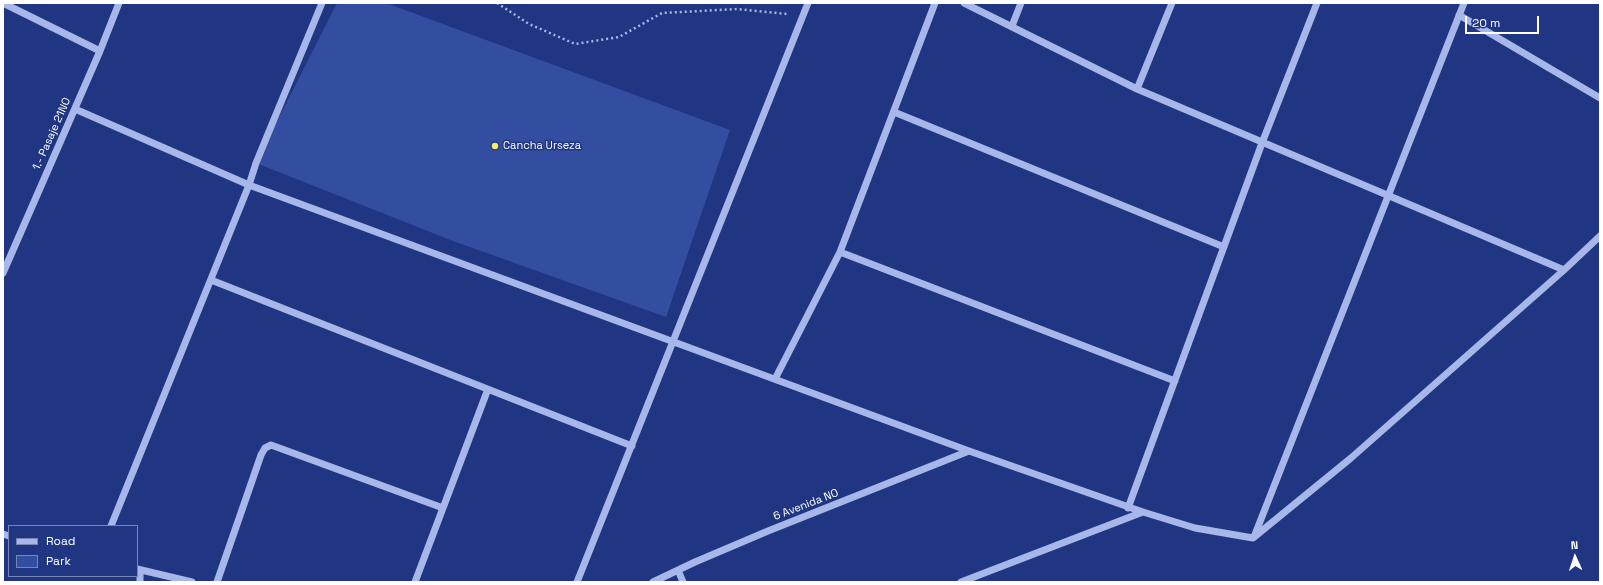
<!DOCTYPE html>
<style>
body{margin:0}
#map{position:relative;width:1603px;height:585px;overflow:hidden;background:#203683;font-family:"Space Grotesk",sans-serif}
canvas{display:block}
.frame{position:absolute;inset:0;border:4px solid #fff;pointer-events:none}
.legend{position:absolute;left:8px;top:525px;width:130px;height:52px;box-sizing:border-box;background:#203683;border:1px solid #7986b5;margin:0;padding:5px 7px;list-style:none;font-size:12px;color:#fff}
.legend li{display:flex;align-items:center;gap:8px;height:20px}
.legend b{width:20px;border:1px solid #7986b5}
.north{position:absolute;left:1555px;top:537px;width:40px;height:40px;-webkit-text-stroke:3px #203683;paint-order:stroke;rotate:357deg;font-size:11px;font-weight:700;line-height:16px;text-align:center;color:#fff}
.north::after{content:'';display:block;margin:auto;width:14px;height:18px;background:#fff;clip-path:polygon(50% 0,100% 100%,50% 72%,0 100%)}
.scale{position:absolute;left:1465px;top:16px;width:74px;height:18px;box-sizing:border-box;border:2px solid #fff;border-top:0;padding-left:5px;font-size:12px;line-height:14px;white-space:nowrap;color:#fff;-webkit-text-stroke:3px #203683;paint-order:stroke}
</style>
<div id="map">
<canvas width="1603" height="585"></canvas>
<div class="frame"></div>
<ul class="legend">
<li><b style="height:5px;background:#a7b7e9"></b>Road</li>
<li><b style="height:11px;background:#334ea1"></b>Park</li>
</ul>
<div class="north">N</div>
<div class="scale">20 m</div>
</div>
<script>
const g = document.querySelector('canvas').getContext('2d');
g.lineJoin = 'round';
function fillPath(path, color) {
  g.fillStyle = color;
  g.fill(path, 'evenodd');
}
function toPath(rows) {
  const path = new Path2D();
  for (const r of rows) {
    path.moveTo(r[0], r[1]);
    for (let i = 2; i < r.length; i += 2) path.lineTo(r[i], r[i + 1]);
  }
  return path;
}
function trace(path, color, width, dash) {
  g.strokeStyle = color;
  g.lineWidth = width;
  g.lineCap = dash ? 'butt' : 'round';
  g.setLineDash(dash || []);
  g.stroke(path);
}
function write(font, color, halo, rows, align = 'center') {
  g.font = font + ' "Space Grotesk",sans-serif';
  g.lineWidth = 3;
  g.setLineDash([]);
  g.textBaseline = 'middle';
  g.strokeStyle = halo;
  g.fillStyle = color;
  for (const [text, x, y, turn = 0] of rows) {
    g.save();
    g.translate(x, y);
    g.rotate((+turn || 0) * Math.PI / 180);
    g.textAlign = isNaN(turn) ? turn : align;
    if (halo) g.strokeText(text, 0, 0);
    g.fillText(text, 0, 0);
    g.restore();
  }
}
fillPath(toPath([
 [337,3,386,3,730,130,666,317,453,241,256,163]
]), '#334ea1');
trace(toPath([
 [497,3,529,24,575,44,619,37,662,13,737,9,787,14]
]), '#a7b7e9', 2.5, [2, 3]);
trace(toPath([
 [3,3,100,51],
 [964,3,1137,89,1564,270],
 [1459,15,1600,98],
 [1012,26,1021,3],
 [1137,89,1172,3],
 [75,109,249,185,969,451,1143,512,1195,528,1253,538,1351,458,1564,270,1600,236],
 [894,112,1224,247],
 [840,252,1175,381],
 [3,273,100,51,119,3],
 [211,280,632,446],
 [775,379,840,252,935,3],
 [1128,508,1262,143,1317,3],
 [111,526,249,185,256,163,322,3],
 [3,534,9,536],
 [1254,537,1464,3],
 [137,569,192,582],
 [140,570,140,582],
 [678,570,683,582],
 [217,582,261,455,265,448,271,445,443,508],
 [415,582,488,389],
 [577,582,808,3],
 [653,582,695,562,768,531,969,451],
 [961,582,1143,512]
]), '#a7b7e9', 7);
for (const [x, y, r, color] of [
 [495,146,4,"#f7eb67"]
]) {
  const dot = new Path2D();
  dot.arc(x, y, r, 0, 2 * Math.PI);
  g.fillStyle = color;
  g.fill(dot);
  trace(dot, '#203683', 1.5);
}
write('11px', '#fff', '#203683', [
 ["1.- Pasaje 21NO",52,134,-66],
 ["6 Avenida NO",806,505,-21]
]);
write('11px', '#fff', '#203683', [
 ["Cancha Urseza",503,146]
], 'left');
</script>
